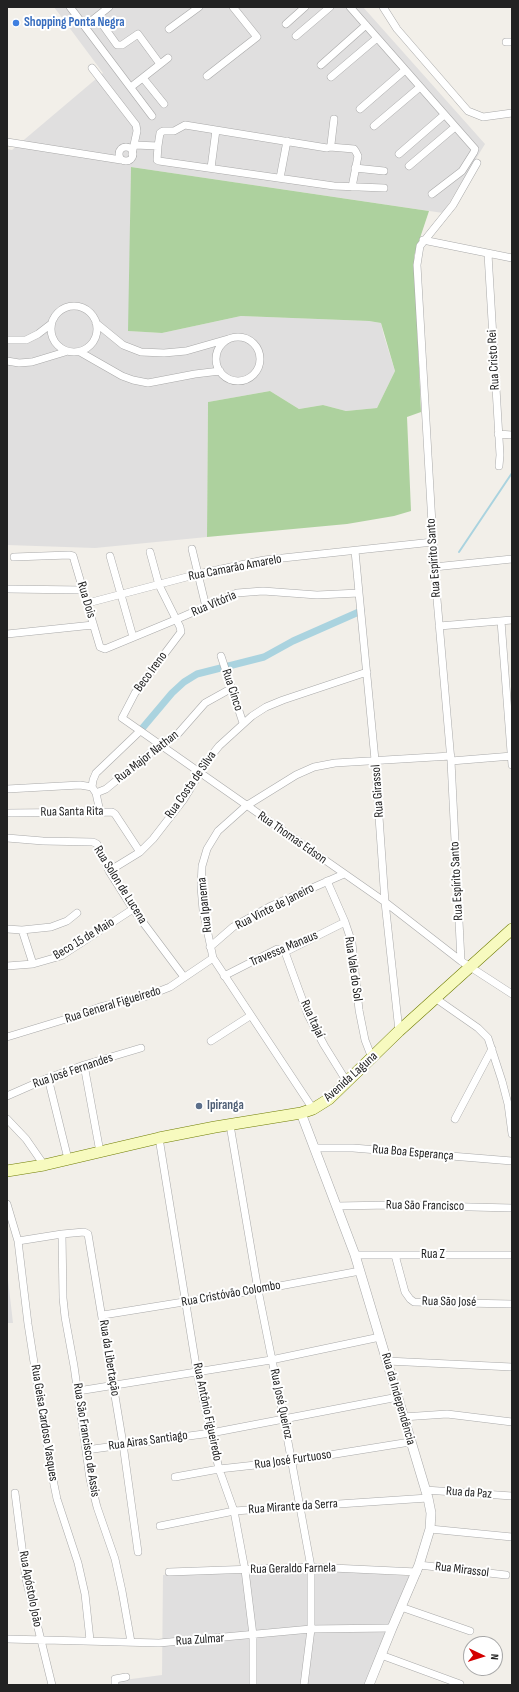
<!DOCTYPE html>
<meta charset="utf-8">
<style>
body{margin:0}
#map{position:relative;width:519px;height:1692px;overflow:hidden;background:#f2efe9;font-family:"Sofia Sans Condensed",sans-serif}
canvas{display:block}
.frame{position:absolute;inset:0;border:8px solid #222;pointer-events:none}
.north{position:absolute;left:463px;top:1636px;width:40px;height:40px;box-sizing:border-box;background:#fff;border:1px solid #a7a7a7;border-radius:50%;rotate:94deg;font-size:11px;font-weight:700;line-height:16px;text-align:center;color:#222}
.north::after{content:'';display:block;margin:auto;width:14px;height:18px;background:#d40000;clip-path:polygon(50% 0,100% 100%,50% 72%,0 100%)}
</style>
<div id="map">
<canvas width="519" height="1692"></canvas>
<div class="frame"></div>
<div class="north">N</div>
</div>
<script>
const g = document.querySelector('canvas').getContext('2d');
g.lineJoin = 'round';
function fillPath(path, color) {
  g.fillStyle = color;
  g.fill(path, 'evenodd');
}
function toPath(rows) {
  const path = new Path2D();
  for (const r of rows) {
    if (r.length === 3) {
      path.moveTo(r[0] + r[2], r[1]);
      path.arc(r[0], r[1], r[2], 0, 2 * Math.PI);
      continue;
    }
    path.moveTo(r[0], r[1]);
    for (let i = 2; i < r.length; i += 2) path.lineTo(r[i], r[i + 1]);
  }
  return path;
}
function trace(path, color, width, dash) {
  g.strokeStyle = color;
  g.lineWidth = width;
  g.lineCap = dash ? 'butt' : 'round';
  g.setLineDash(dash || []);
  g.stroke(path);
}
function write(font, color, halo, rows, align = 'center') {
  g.font = font + ' "Sofia Sans Condensed",sans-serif';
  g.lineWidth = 4;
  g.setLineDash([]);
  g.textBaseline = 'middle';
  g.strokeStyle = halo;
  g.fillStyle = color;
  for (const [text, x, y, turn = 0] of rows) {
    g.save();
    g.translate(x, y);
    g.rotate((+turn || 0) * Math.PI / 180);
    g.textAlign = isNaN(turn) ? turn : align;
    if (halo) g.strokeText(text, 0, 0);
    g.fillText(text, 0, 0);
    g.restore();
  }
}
fillPath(toPath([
 [54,7,363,7,485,144,443,213,131,167,129,331,162,333,241,316,369,321,381,323,384,336,395,371,377,408,346,411,323,405,299,409,270,391,208,402,207,537,95,548,7,545,7,149,12,150,103,73],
 [7,1271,13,1323,7,1323],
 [341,1571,409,1576,367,1685,117,1685,116,1681,162,1675,163,1575]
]), '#e0dfdf');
fillPath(toPath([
 [131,167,429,211,414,256,421,412,407,417,411,511,394,516,347,524,207,537,208,402,270,391,299,409,323,405,346,411,377,408,395,371,381,323,369,321,241,316,162,333,128,331]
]), '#add19e');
trace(toPath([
 [459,552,512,473]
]), '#aad3df', 2);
trace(toPath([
 [140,731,172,693,184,682,197,674,264,657,293,641,361,611]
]), '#aad3df', 7);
const minor = toPath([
 [70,7,152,116],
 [350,7,475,149,474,152,462,171,432,194],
 [383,7,397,29,468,111,483,117,512,113],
 [97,17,117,45,122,45,138,34,160,64],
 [286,24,305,7],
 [85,26,109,7],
 [169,29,199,7],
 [296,36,330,7],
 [506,42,512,42],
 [321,65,366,25],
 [92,68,136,125,137,131,132,154],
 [207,76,257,37,233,7],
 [331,77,377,38],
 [143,78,164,104],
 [131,87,168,58],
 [360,109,405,70],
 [374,126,420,87],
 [7,142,121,160],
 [135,145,158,146,160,133,163,131,174,131,185,125,327,148,330,147,331,144,334,119],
 [158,146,157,160,159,161,334,186,384,188],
 [330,147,354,149,356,152,358,156,352,187],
 [126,154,7],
 [399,154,444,115],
 [477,163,453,205,420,246,417,265,435,576,451,761,461,961,512,994],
 [409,166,455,127],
 [211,168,216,130],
 [355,168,384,171],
 [280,178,287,141],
 [423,240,512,258],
 [488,254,500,455,499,466],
 [74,329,23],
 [96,323,123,345,141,352,164,353,186,351,228,339],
 [238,359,22],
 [7,340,26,340,38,334,51,324],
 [80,352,122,376,133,380,148,383,195,374,220,371],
 [7,361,19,363,32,362,65,352],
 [498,434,512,435],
 [192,549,206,607],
 [355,551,375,760,385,902,399,1031],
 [150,552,159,585,180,627,181,632,135,693,122,718,385,902,461,961],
 [110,556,133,637],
 [14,557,69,555,73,556,100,647,105,649,175,620,237,593,263,591,317,595,359,593],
 [434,567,512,559],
 [7,589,83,590],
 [88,603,198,574,264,560,433,542],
 [501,621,512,765],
 [439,626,512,620],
 [7,634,93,625],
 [221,656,243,723],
 [451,761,512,756],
 [92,787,93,780,96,773,140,731],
 [7,789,80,785,92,787,96,793,100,812],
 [96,793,106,789,161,744,176,736,205,703,232,688],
 [7,813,112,812,115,814,140,852],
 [7,838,43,841,93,842,97,844,109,871,133,909,184,977],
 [109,871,140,852,153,839,184,799,208,760,219,746,252,716,266,707,283,700,367,672],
 [327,881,345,922,352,943,359,1010,365,1040,372,1058],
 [7,929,22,930,51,927,67,921,77,913],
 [22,930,33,964],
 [210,947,233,927,269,907,344,874],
 [285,952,308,1015,324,1045,347,1082],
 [7,966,33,964,61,956,133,909],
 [224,976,277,949,281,949,285,952,345,922],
 [435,998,478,1028,488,1038,502,1081,508,1104,512,1134],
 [7,1037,76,1016,100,1007,147,996,170,987,213,958],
 [211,1041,250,1016],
 [84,1065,100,1152],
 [48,1078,68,1159],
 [7,1096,48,1078,84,1065,141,1048],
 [313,1109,213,958,203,910,201,887,202,866,207,849,218,831,246,806,296,775,314,767,335,763,451,756],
 [7,1119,26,1139,44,1165],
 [455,1119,492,1049],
 [230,1125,258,1290,284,1420,311,1567,311,1629,304,1685],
 [159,1138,197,1372,219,1469,234,1511,245,1570,253,1635,253,1685],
 [314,1148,353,1148,512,1161],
 [7,1204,18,1241,28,1324,50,1465,57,1499,78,1563,85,1594,90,1640],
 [337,1206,390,1205,512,1208],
 [62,1234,63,1298,65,1317,74,1366,90,1479,97,1507,115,1559,122,1591,131,1642],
 [18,1241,62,1234,84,1232,88,1234,123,1444,138,1552],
 [355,1255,512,1255],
 [395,1255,405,1292,410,1299,414,1302,512,1304],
 [103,1315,258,1290,360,1271],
 [387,1361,512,1367],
 [78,1391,271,1360,380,1337],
 [403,1417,447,1414,512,1422],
 [86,1450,211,1433,398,1397],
 [175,1477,219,1469,292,1461,410,1442],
 [425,1490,512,1496],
 [15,1493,26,1579,52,1685],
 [160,1526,234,1511,428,1498],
 [430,1529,512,1537],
 [419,1565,506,1575],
 [169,1572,311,1567,417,1572],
 [401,1607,470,1631],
 [7,1639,159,1643,311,1629,392,1628],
 [381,1655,460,1684],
 [115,1685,115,1679,126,1677]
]);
const tertiary = toPath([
 [301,1113,355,1255,428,1498,431,1513,430,1529,419,1565,392,1628,369,1685]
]);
const secondary = toPath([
 [7,1171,44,1165,159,1138,215,1127,301,1113,313,1109,329,1099,399,1031,512,929]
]);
trace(minor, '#a9a9a9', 8);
trace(tertiary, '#a9a9a9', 10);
trace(secondary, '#707d05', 12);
trace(minor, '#fff', 7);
trace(tertiary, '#fff', 9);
trace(secondary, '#f7fabf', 11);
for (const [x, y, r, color] of [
 [16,23,4,"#3f7fe0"],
 [199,1106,4,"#5c6f8a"]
]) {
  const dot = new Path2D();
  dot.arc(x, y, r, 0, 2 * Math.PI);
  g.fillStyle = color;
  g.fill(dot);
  trace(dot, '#fff', 1.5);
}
write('bold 13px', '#366cbe', '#fff', [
 ["Shopping Ponta Negra",24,23]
], 'left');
write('13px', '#222', '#fff', [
 ["Rua Cristo Rei",494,360,-93],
 ["Rua Espírito Santo",434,558,-94],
 ["Rua Camarão Amarelo",235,568,-11],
 ["Rua Dois",86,600,73],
 ["Rua Vitória",214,604,-23],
 ["Beco Ireno",151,672,-54],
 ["Rua Cinco",232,690,72],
 ["Rua Major Nathan",147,757,-38],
 ["Rua Costa de Silva",191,785,-55],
 ["Rua Girassol",378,791,-94],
 ["Rua Santa Rita",72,812,-1],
 ["Rua Thomas Edson",292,838,35],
 ["Rua Espírito Santo",457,881,-93],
 ["Rua Solon de Lucena",120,885,58],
 ["Rua Ipanema",205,905,-96],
 ["Rua Vinte de Janeiro",275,907,-27],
 ["Beco 15 de Maio",84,939,-31],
 ["Travessa Manaus",284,949,-23],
 ["Rua Vale do Sol",353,969,82],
 ["Rua General Figueiredo",113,1005,-17],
 ["Rua Itajaí",312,1019,65],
 ["Rua José Fernandes",73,1071,-19],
 ["Avenida Laguna",351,1077,-42],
 ["Rua Boa Esperança",413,1153,5],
 ["Rua São Francisco",425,1206,1],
 ["Rua Z",433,1255],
 ["Rua Cristóvão Colombo",231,1294,-10],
 ["Rua São José",449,1302,1],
 ["Rua da Libertação",109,1358,81],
 ["Rua da Independência",398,1399,74],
 ["Rua José Queiroz",281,1404,78],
 ["Rua Antônio Figueiredo",207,1412,78],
 ["Rua Geisa Cardoso Vasques",44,1423,81],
 ["Rua São Francisco de Assis",86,1440,81],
 ["Rua Airas Santiago",148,1441,-8],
 ["Rua José Furtuoso",293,1460,-8],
 ["Rua da Paz",469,1493,4],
 ["Rua Mirante da Serra",293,1507,-4],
 ["Rua Geraldo Farnela",293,1569,-1],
 ["Rua Mirassol",462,1570,7],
 ["Rua Apóstolo João",30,1589,79],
 ["Rua Zulmar",200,1640,-4]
]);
write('bold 13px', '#4e5e75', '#fff', [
 ["Ipiranga",207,1106]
], 'left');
</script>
